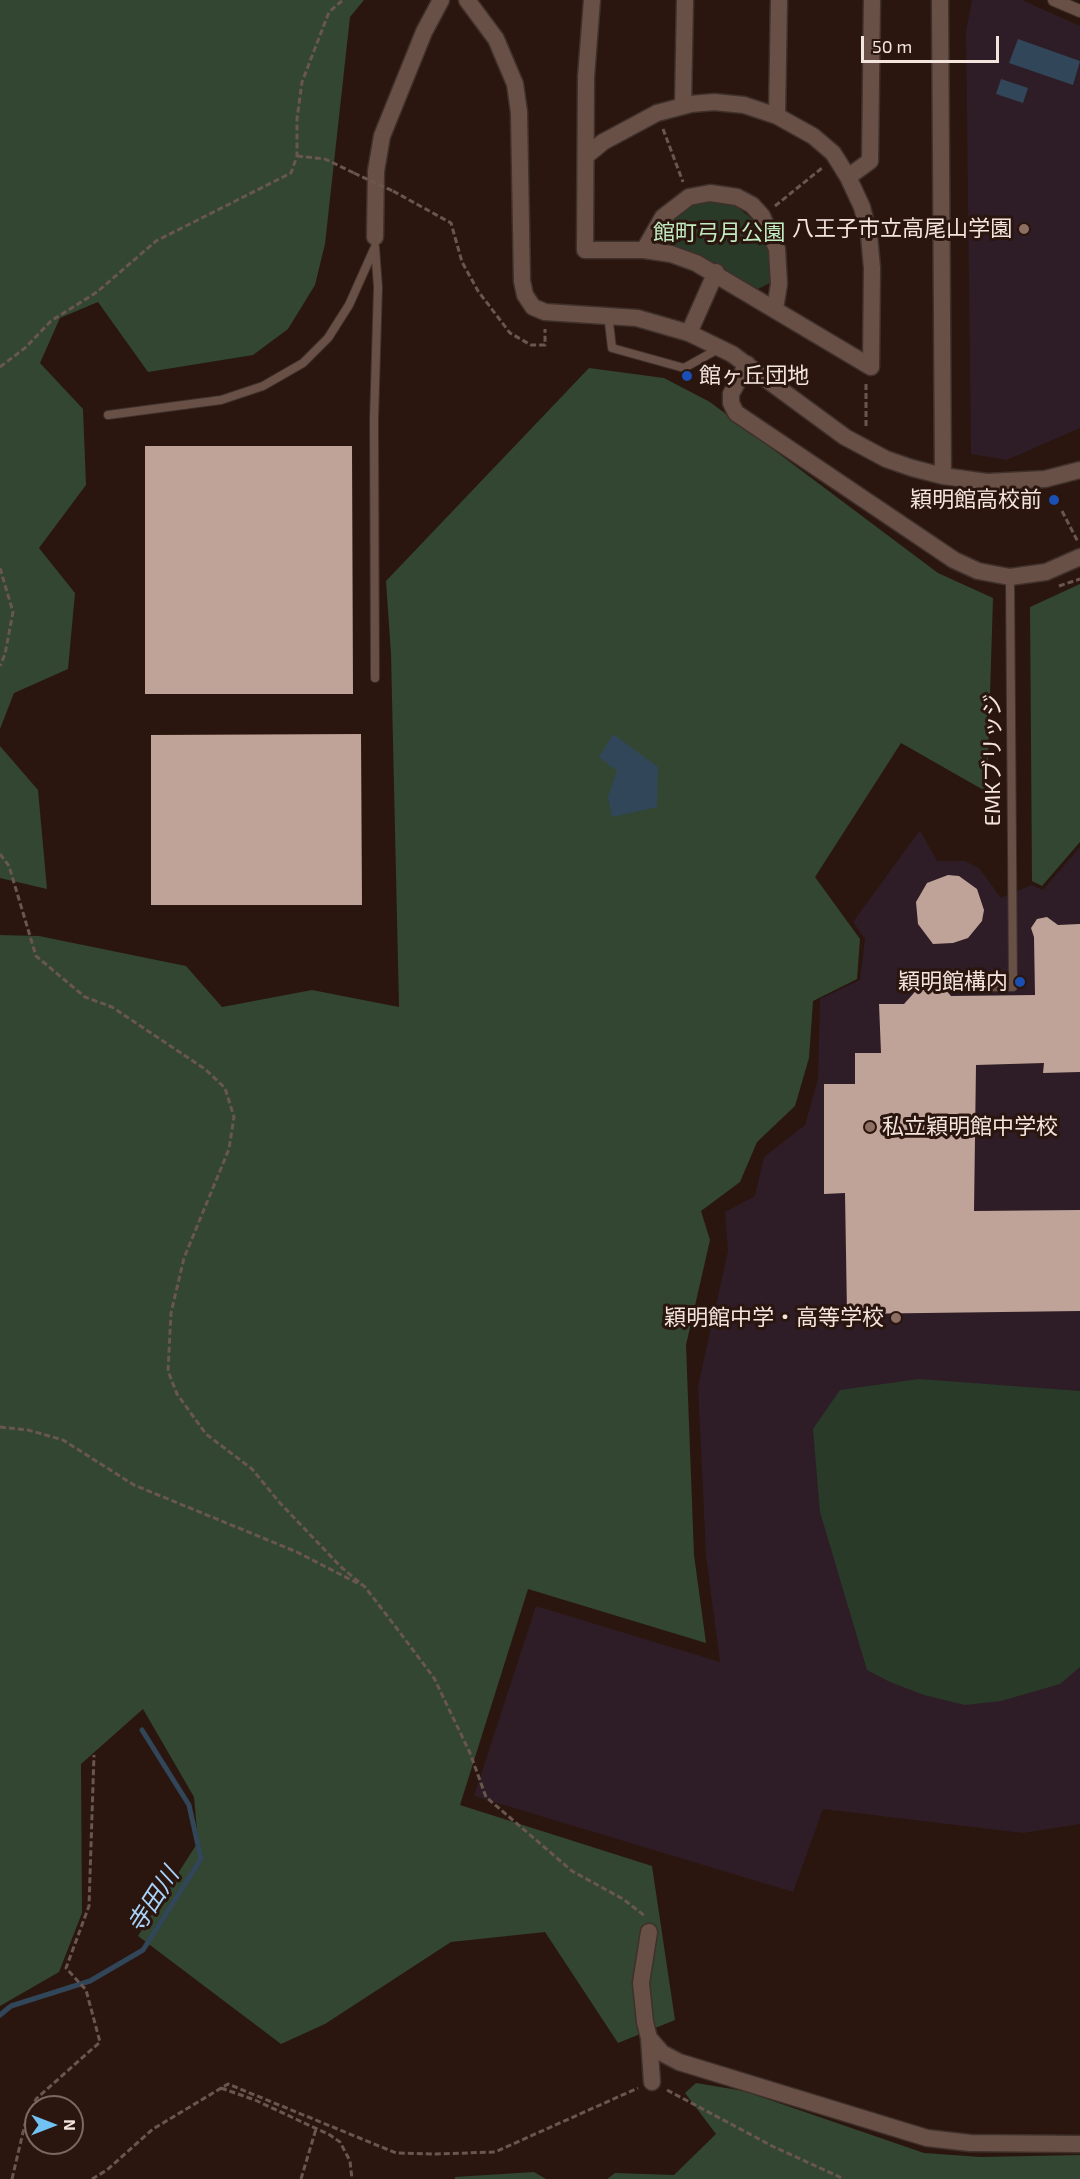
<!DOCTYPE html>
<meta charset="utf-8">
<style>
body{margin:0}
#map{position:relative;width:1080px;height:2179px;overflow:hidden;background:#2a160e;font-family:"Exo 2",sans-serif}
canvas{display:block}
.north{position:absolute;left:24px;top:2095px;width:60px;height:60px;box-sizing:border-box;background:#2a160e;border:2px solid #7a6861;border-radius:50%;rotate:90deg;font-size:16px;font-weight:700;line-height:24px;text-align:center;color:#f3e4de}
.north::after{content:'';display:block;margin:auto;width:21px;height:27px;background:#71c1f5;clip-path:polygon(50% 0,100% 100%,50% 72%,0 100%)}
.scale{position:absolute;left:861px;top:36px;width:138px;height:27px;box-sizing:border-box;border:3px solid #f3e4de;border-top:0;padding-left:8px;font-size:18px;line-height:21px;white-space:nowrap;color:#f3e4de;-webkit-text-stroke:4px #2a160e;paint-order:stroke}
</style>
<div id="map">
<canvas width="1080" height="2179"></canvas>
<div class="north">N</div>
<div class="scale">50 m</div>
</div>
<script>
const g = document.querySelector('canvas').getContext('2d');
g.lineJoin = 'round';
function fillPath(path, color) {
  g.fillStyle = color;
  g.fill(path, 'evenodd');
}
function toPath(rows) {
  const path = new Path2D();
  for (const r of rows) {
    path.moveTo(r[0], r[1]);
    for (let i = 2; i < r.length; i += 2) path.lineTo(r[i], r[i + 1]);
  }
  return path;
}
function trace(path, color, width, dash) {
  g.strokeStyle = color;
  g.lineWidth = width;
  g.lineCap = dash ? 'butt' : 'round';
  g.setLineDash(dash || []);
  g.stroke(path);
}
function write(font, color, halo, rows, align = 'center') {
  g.font = font + ' "Exo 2","Noto Sans JP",sans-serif';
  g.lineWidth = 6;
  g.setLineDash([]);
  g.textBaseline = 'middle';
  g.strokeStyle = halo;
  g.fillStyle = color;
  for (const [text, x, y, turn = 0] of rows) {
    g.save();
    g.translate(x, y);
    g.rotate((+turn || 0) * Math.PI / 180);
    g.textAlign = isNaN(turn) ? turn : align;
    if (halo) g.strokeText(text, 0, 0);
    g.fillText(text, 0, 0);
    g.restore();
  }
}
fillPath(toPath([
 [972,0,1022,0,1080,26,1080,428,1007,460,971,454,966,31],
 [920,830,937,861,965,861,979,868,1001,898,1031,885,1043,890,1080,847,1080,1824,1023,1833,823,1809,793,1892,474,1796,536,1606,720,1662,706,1556,698,1386,728,1251,725,1212,755,1196,764,1157,805,1125,818,1079,820,999,860,980,865,939,853,922]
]), '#2e1d26');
fillPath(toPath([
 [711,200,732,203,756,222,772,251,772,282,758,289,719,267,662,245,657,232,690,204],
 [919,1379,1080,1391,1080,1667,1060,1684,1001,1701,965,1705,924,1695,890,1682,867,1670,820,1512,813,1429,840,1390]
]), '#293a29');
fillPath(toPath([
 [0,0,364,0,350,17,325,244,315,285,288,329,253,355,148,372,98,302,60,318,40,363,83,409,86,485,39,548,75,593,68,669,14,693,0,729],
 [589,368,664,378,710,402,938,573,993,598,987,792,901,743,815,877,860,939,857,979,813,1001,809,1058,795,1106,757,1142,740,1182,701,1211,710,1240,686,1345,694,1555,706,1643,528,1589,460,1805,652,1866,675,2020,618,2043,545,1932,451,1942,325,2024,281,2044,138,1936,198,1842,194,1797,143,1709,81,1764,82,1913,59,1972,0,2006,0,935,39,936,186,966,222,1007,312,990,399,1007,391,654,386,581],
 [1080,584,1080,842,1042,886,1032,881,1030,607],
 [0,746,38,790,47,889,0,878],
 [696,2083,744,2091,924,2153,981,2157,1080,2155,1080,2179,607,2179,615,2173,674,2175,716,2134,685,2093],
 [534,2172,546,2179,455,2179,455,2177]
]), '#324631');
fillPath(toPath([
 [1018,39,1080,61,1073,85,1009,63],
 [1001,79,1028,88,1023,103,996,94],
 [613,734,658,767,657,807,612,817,608,797,617,771,599,757]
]), '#324659');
trace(toPath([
 [0,2015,11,2006,90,1981,143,1950,201,1859,189,1805,142,1730]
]), '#324659', 5);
fillPath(toPath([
 [145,446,352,446,353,694,145,694],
 [361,734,362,905,151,905,151,735],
 [948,875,959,876,977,889,984,910,982,921,968,938,953,943,933,944,918,924,916,902,927,883],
 [1047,917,1058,925,1080,924,1080,1072,1043,1073,1044,1063,976,1065,974,1211,1080,1210,1080,1311,847,1314,845,1193,824,1194,824,1084,855,1084,855,1053,881,1053,879,1004,904,1004,921,985,927,991,938,981,951,996,1035,995,1034,937,1031,928,1037,919]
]), '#bfa399');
const service = toPath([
 [608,314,612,348,684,368,720,348],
 [108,415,221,400,263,386,303,363,328,338,349,305,374,249],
 [375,678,374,420,378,287,375,247],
 [949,987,1013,987,1010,577]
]);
const pedestrian = toPath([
 [1054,0,1080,11]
]);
const minor = toPath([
 [683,106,685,0],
 [777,116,779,0],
 [586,156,603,142,657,113,691,104,714,102,744,105,777,116,813,136,833,153,848,177,862,207,869,235,872,268,871,367,696,263,671,254,644,250,585,250,586,77,592,0],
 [848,177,870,161,872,0],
 [644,250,663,217,689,197,710,193,737,197,752,205,762,216,777,249,779,284,775,309],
 [689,333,716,272],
 [649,1932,641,1983,645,2022,649,2038,662,2053,679,2062,927,2138,970,2143,1080,2144],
 [649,2038,652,2082]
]);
const tertiary = toPath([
 [467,0,496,39,515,84,519,112,522,281,525,295,533,307,545,312,637,318,689,333,732,354,845,437,886,459,912,468,943,476,987,482,1045,479,1080,470],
 [940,0,943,476],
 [375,237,376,171,382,136,424,32,441,0],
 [747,364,731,394,731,403,736,413,954,560,978,571,1010,577,1046,572,1080,557]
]);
trace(service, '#3f302c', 10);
trace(pedestrian, '#3f302c', 14);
trace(minor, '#3f302c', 19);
trace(tertiary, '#3f302c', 19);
trace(toPath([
 [663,129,683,182],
 [297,156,325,159,354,173],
 [393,191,451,223,462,262,478,291,510,333,531,345,545,345,545,329],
 [775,206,822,168],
 [0,367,25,348,51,321,97,292,156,241,291,173,297,156,297,119,302,82,329,12,343,0],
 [866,384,866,428],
 [1062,511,1078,542],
 [0,568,13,612,5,654,0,666],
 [1059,586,1080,579],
 [0,854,9,866,36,956,85,997,112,1007,205,1069,225,1088,234,1117,229,1149,184,1258,171,1313,168,1371,177,1394,206,1434,252,1469,280,1503,341,1567,365,1587,395,1626,434,1678,470,1753,486,1797,572,1871,623,1899,645,1916],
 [0,1427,28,1430,63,1440,134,1485,297,1552,361,1585],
 [221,2088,255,2100,330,2135,340,2142,350,2161,352,2179],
 [667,2090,774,2147,844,2179],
 [12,2179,25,2124,36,2099,100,2042,86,1990,66,1968,89,1906,94,1755],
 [92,2179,107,2170,153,2129,228,2084,396,2153,436,2154,495,2152,638,2088],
 [301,2179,316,2129]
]), '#69564f', 3, [6, 3]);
trace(service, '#685046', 8);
trace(pedestrian, '#685046', 12);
trace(minor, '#685046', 16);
trace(tertiary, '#685046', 16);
trace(toPath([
 [354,173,393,191]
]), '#69564f', 3, [6, 3]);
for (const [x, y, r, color] of [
 [1024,229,6,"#8d6e63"],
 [687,376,6,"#1a4fb4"],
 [1054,500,6,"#1a4fb4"],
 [1020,982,6,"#1a4fb4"],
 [870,1127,6,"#8d6e63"],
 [896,1318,6,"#8d6e63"]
]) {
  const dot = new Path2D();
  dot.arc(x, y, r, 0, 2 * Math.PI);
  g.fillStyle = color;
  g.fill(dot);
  trace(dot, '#2a160e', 2);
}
write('22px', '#f3e4de', '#2a160e', [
 ["八王子市立高尾山学園",1012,229],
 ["館ヶ丘団地",699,376,"left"],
 ["穎明館高校前",1042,500],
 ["穎明館構内",1008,982],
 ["私立穎明館中学校",882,1127,"left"],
 ["穎明館中学・高等学校",884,1318]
], 'right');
write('22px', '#c1ebc0', '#2a160e', [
 ["館町弓月公園",719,233]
]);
write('22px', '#f3e4de', '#2a160e', [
 ["EMKブリッジ",993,760,-90]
]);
write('italic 24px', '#a8d3fb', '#2a160e', [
 ["寺田川",153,1900,-57]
]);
</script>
